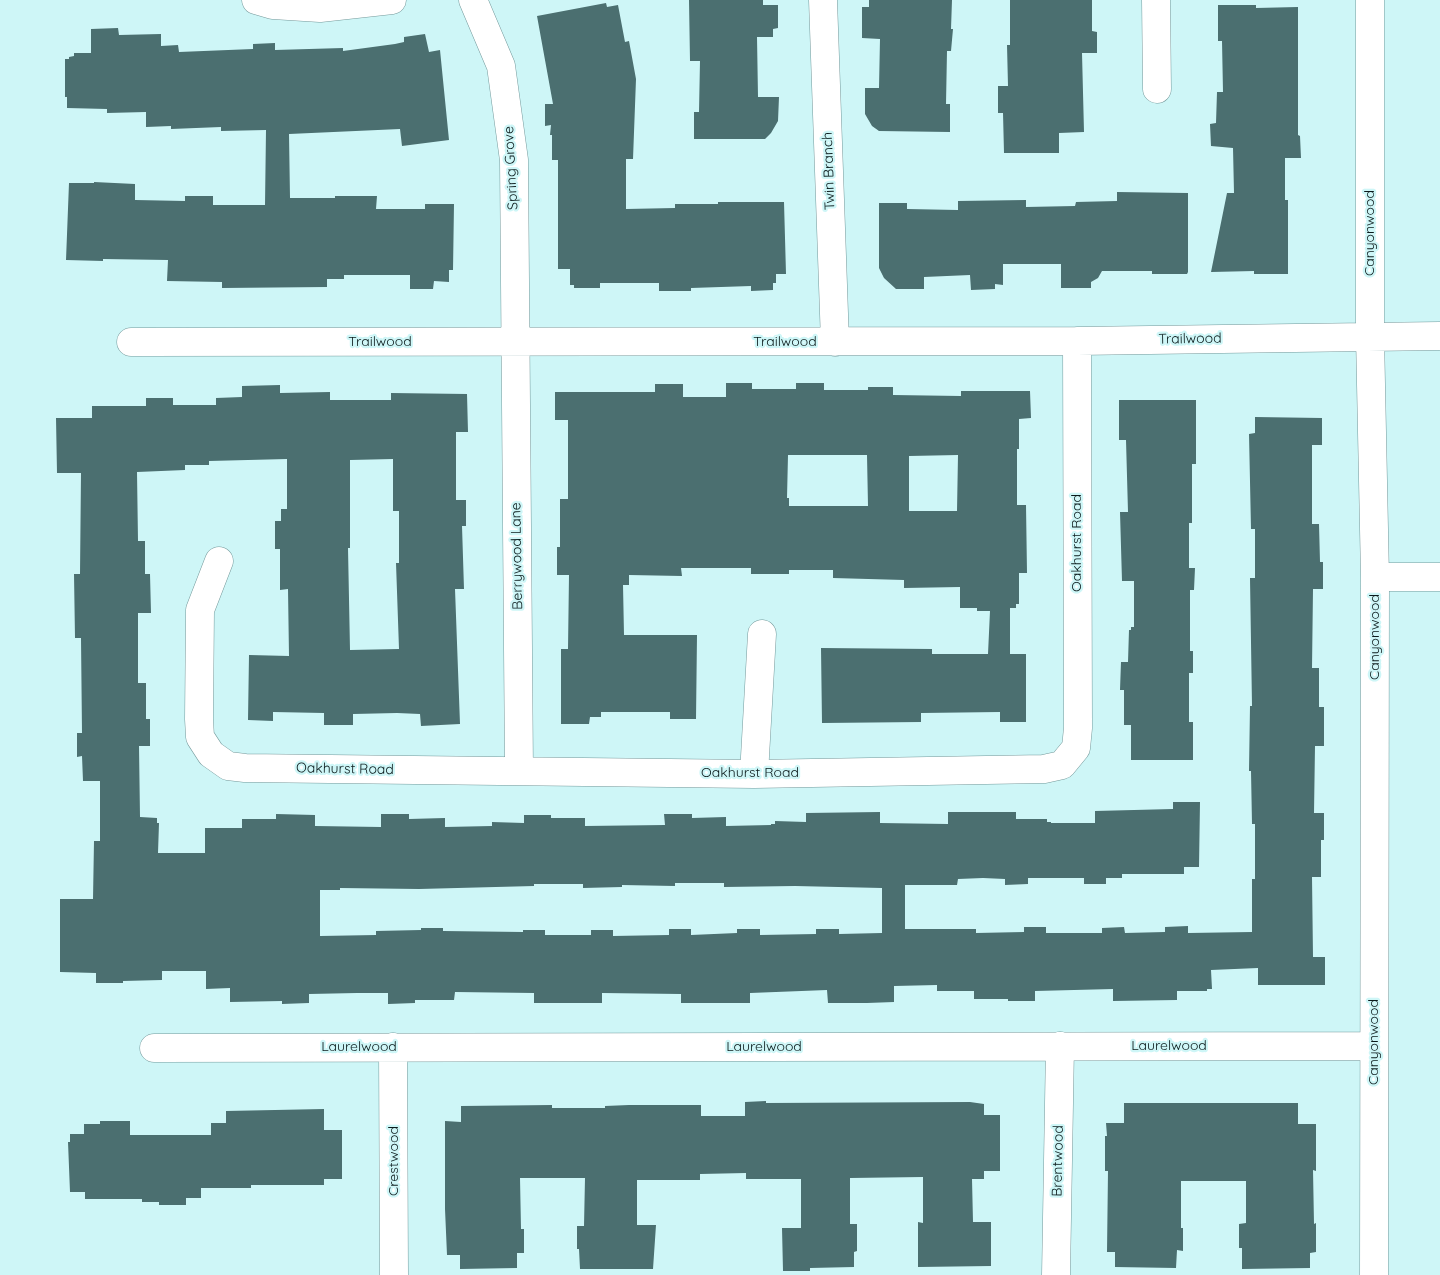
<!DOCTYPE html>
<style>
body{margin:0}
canvas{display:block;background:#cef6f7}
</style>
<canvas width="1440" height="1275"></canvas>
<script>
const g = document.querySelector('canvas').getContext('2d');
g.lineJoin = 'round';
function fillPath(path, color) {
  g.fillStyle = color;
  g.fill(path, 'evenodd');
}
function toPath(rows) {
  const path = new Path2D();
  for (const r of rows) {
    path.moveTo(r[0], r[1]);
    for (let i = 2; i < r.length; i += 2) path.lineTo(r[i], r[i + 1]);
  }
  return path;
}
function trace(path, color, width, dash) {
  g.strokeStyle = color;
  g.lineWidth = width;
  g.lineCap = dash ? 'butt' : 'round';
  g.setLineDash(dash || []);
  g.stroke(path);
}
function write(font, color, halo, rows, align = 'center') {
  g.font = font + ' Quicksand,sans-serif';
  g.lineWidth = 4.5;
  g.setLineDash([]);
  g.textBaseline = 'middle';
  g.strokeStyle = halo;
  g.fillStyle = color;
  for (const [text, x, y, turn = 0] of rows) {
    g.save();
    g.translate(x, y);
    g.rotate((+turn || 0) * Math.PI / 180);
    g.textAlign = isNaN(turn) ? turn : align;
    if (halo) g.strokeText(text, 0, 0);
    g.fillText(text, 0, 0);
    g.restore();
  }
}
fillPath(toPath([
 [689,0,763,0,763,5,778,5,778,28,773,29,773,37,757,37,758,97,779,97,778,121,771,133,765,139,694,139,694,112,699,112,700,61,690,61],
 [869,0,952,0,951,29,953,29,951,51,947,51,946,104,950,104,950,132,879,131,872,126,865,114,865,88,879,88,880,39,862,38,862,7,869,7],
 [1010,0,1092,0,1092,31,1097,32,1097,53,1082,53,1084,132,1059,133,1059,153,1004,153,1003,113,998,113,998,86,1008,86,1007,45,1010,45],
 [606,3,607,7,618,5,625,42,629,41,636,79,633,159,626,159,626,209,675,208,675,204,718,204,718,202,784,202,786,274,776,274,776,283,773,283,773,290,751,291,751,286,691,288,691,291,659,291,659,283,600,283,600,288,574,288,574,285,570,285,570,269,558,269,558,160,552,160,552,135,550,135,551,125,545,126,545,104,553,104,537,16],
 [1218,5,1256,5,1256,8,1298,7,1298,135,1300,136,1301,158,1285,158,1285,200,1288,200,1288,274,1254,274,1254,271,1211,272,1227,193,1234,193,1233,148,1211,146,1210,124,1216,123,1217,92,1223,92,1222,41,1218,41],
 [118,28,119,35,161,34,161,46,178,45,179,52,253,49,253,44,275,43,275,50,343,48,343,51,395,44,404,42,404,37,425,34,429,52,440,50,449,140,402,146,400,129,289,134,290,198,335,198,335,196,377,196,376,209,425,209,425,204,454,204,453,270,449,270,449,282,434,281,433,289,410,289,410,275,344,275,344,279,327,279,327,287,222,288,222,282,167,281,168,260,103,259,103,261,66,260,69,183,94,183,94,182,135,184,135,200,185,201,185,196,213,196,213,205,265,205,266,130,221,131,221,127,171,129,171,126,146,127,146,112,107,113,107,109,67,108,67,97,65,97,65,59,69,59,69,57,74,56,74,53,91,53,91,29],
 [1117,192,1188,193,1188,272,1187,274,1152,274,1152,271,1102,271,1098,278,1091,282,1091,288,1061,288,1061,264,1003,264,1003,285,995,284,995,289,971,290,970,275,924,277,924,289,896,289,884,278,879,268,879,203,907,203,907,209,958,210,958,201,1026,200,1026,207,1075,206,1076,202,1117,201],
 [726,383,752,383,752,389,796,389,796,383,824,383,824,390,868,390,868,387,893,387,893,395,961,396,961,391,1030,391,1031,418,1019,419,1019,449,1017,449,1017,505,1026,505,1027,573,1019,573,1019,604,1016,604,1016,608,1010,608,1010,654,1026,654,1026,722,1000,722,1000,712,921,713,921,722,822,723,821,648,932,649,932,654,988,654,990,611,977,611,977,608,960,608,960,587,904,588,904,580,833,578,833,570,789,570,789,574,751,574,751,568,681,568,682,576,629,575,629,585,623,585,624,635,697,635,696,719,670,719,670,712,601,712,601,717,590,717,589,724,561,724,561,649,568,649,569,575,557,575,557,547,560,547,560,499,568,499,568,420,555,420,555,392,655,392,655,384,683,384,683,397,726,397],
 [788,455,867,455,868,506,789,506,789,498,787,498],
 [958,455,957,511,909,511,909,456],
 [280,385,280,393,330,392,330,400,391,400,391,393,467,394,468,432,456,432,456,500,466,500,466,526,462,526,464,589,455,589,460,724,421,726,420,714,397,713,353,714,353,725,324,725,324,713,273,712,273,721,248,720,249,655,289,656,288,589,280,590,280,549,275,549,275,521,281,521,281,509,287,509,287,459,209,461,209,465,185,465,185,470,137,472,138,541,145,541,145,574,150,574,151,613,138,613,138,683,146,683,146,719,150,719,150,746,139,746,140,817,157,818,157,823,159,823,158,853,205,853,205,828,242,828,242,819,276,819,276,814,315,815,315,826,381,827,381,814,409,814,409,819,445,818,445,827,492,826,492,822,524,823,524,815,551,815,551,818,585,818,585,826,665,825,664,814,692,814,692,818,726,817,726,826,771,825,771,824,775,824,775,821,806,822,806,813,880,812,880,823,948,824,948,812,1016,812,1016,819,1047,819,1047,822,1051,822,1051,823,1095,823,1095,811,1173,809,1173,802,1200,802,1199,867,1184,867,1184,874,1122,874,1122,878,1106,878,1106,884,1084,884,1084,878,1028,878,1028,884,1005,885,1005,879,983,878,958,879,957,885,905,885,905,929,976,929,976,933,1024,932,1024,927,1046,927,1046,933,1102,933,1102,928,1124,927,1125,933,1165,932,1165,927,1188,926,1188,933,1252,932,1252,879,1255,879,1255,824,1252,824,1251,771,1249,771,1250,706,1252,706,1250,578,1255,578,1255,529,1251,529,1249,434,1255,433,1255,417,1322,418,1322,445,1312,445,1312,524,1319,524,1320,562,1323,562,1323,589,1313,589,1312,668,1319,668,1319,707,1324,707,1324,746,1315,746,1314,813,1324,813,1324,840,1321,840,1321,877,1312,877,1313,957,1325,957,1325,985,1258,985,1258,968,1211,970,1212,989,1207,989,1207,991,1177,991,1177,1000,1113,1001,1113,989,1035,991,1035,1001,1008,1001,1008,999,974,999,974,991,937,991,937,985,894,986,894,1002,867,1003,828,1003,827,990,750,993,750,1003,681,1003,681,994,602,993,602,1003,534,1003,534,993,455,992,454,1000,415,1000,415,1003,388,1004,388,993,357,993,309,994,309,1003,282,1004,282,1001,230,1002,230,988,206,989,206,971,162,971,162,980,123,981,123,983,96,983,96,973,60,972,60,899,93,899,94,841,100,841,100,781,83,781,82,756,77,757,77,733,82,733,81,638,75,638,74,574,80,574,81,473,57,473,56,418,92,418,92,406,146,406,146,398,173,398,173,405,216,405,216,398,242,397,242,386],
 [393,459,393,511,399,511,399,563,396,563,399,649,350,650,348,548,350,548,350,460],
 [675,883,724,883,724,887,795,886,882,888,882,933,839,934,839,929,816,929,816,934,760,935,760,929,737,929,737,933,691,935,691,929,669,929,669,935,613,936,613,930,591,930,591,935,545,935,545,930,523,930,523,932,443,931,443,928,421,928,421,930,376,931,376,935,320,936,320,890,340,890,340,888,419,889,534,886,534,884,583,884,583,888,622,887,622,885,675,886],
 [1119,400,1196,400,1196,464,1192,464,1192,523,1189,523,1189,568,1195,568,1194,590,1190,590,1190,651,1193,651,1193,673,1189,673,1189,722,1193,722,1193,760,1131,760,1131,725,1124,725,1124,690,1120,690,1121,662,1128,662,1129,630,1131,630,1131,627,1134,627,1134,581,1122,581,1120,512,1128,512,1126,440,1119,440],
 [766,1101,766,1103,970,1102,984,1104,984,1115,1000,1115,1000,1171,984,1171,984,1179,972,1179,973,1222,991,1222,991,1266,918,1267,918,1222,923,1223,923,1177,850,1178,850,1224,857,1224,857,1251,854,1252,854,1267,810,1268,810,1271,783,1271,782,1228,801,1228,801,1179,746,1179,746,1173,700,1174,700,1180,637,1180,637,1225,656,1225,653,1269,580,1269,579,1249,577,1249,577,1226,584,1226,585,1178,520,1178,521,1229,524,1229,524,1253,517,1253,517,1268,460,1269,460,1255,447,1255,445,1209,445,1121,461,1122,461,1106,552,1105,552,1108,605,1108,605,1106,629,1105,701,1105,701,1116,745,1116,745,1102],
 [1124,1103,1298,1103,1298,1124,1316,1124,1316,1171,1313,1170,1314,1224,1316,1223,1316,1252,1310,1253,1310,1268,1242,1269,1242,1248,1239,1248,1239,1224,1246,1223,1246,1181,1181,1181,1181,1228,1183,1228,1183,1251,1177,1250,1176,1268,1115,1267,1115,1252,1107,1252,1108,1171,1105,1171,1105,1136,1107,1136,1106,1123,1124,1123],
 [324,1109,324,1130,342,1130,342,1179,324,1179,324,1185,251,1185,251,1188,201,1188,201,1198,186,1198,186,1205,159,1205,159,1202,142,1202,142,1199,85,1199,85,1192,70,1192,68,1142,70,1142,70,1134,84,1134,84,1124,100,1124,100,1121,130,1121,130,1135,211,1135,211,1123,226,1123,226,1111]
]), '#4b6f70');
const minor = toPath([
 [256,0,273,5,320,8,392,0],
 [473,0,501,66,514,160,519,771],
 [823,0,835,342],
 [1156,0,1157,89],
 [1370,0,1370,336,1375,577,1374,1275],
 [131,342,1077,341,1440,336],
 [219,561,200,610,199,719,200,737,211,754,228,766,245,768,754,774,1044,769,1062,765,1076,748,1078,728,1077,341],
 [1375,577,1440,577],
 [754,774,762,634],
 [393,1047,394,1275],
 [154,1048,1374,1046],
 [1056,1275,1060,1046]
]);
trace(minor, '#74999b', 29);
trace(minor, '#fff', 28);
write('14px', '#0b1a1b', '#cef6f7', [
 ["Spring Grove",511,168,-93],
 ["Twin Branch",829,171,-92],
 ["Canyonwood",1370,233,-90],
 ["Trailwood",1190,339,-1],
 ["Trailwood",380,342],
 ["Trailwood",785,342],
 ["Oakhurst Road",1077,543,-90],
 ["Berrywood Lane",517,556,-91],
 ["Canyonwood",1375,637,-90],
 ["Oakhurst Road",345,769,1],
 ["Oakhurst Road",750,773],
 ["Canyonwood",1374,1042,-90],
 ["Laurelwood",1169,1046],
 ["Laurelwood",359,1047],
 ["Laurelwood",764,1047],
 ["Crestwood",394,1161,-90],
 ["Brentwood",1058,1161,-89]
]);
</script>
